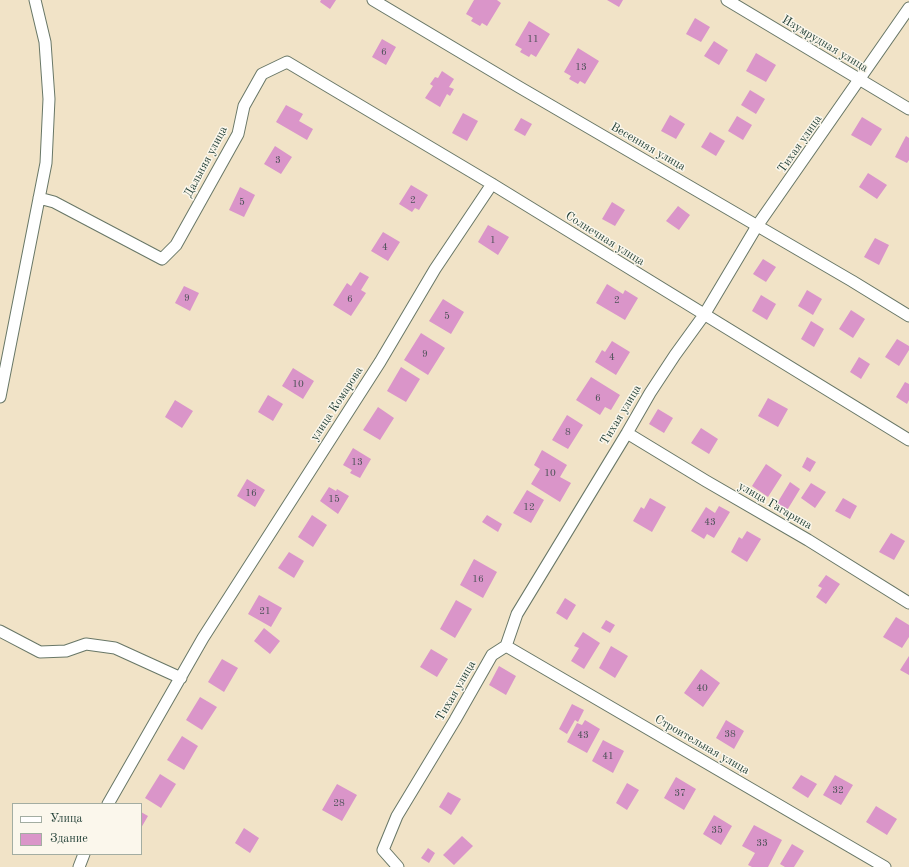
<!DOCTYPE html>
<meta charset="utf-8">
<style>
body{margin:0}
#map{position:relative;width:909px;height:867px;overflow:hidden;background:#f1e3c7;font-family:"Old Standard TT",serif}
canvas{display:block}
.legend{position:absolute;left:12px;top:803px;width:130px;height:52px;box-sizing:border-box;background:#fbf7ec;border:1px solid #a3ada2;margin:0;padding:5px 7px;list-style:none;font-size:12px;color:#1f3d34}
.legend li{display:flex;align-items:center;gap:8px;height:20px}
.legend b{width:20px;border:1px solid #a3ada2}
</style>
<div id="map">
<canvas width="909" height="867"></canvas>
<ul class="legend">
<li><b style="height:5px;background:#fff"></b>Улица</li>
<li><b style="height:11px;background:#da95c9"></b>Здание</li>
</ul>
</div>
<script>
const g = document.querySelector('canvas').getContext('2d');
g.lineJoin = 'round';
function fillPath(path, color) {
  g.fillStyle = color;
  g.fill(path, 'evenodd');
}
function toPath(rows) {
  const path = new Path2D();
  for (const r of rows) {
    path.moveTo(r[0], r[1]);
    for (let i = 2; i < r.length; i += 2) path.lineTo(r[i], r[i + 1]);
  }
  return path;
}
function trace(path, color, width, dash) {
  g.strokeStyle = color;
  g.lineWidth = width;
  g.lineCap = dash ? 'butt' : 'round';
  g.setLineDash(dash || []);
  g.stroke(path);
}
function write(font, color, halo, rows, align = 'center') {
  g.font = font + ' "Old Standard TT",serif';
  g.lineWidth = 3;
  g.setLineDash([]);
  g.textBaseline = 'middle';
  g.strokeStyle = halo;
  g.fillStyle = color;
  for (const [text, x, y, turn = 0] of rows) {
    g.save();
    g.translate(x, y);
    g.rotate((+turn || 0) * Math.PI / 180);
    g.textAlign = isNaN(turn) ? turn : align;
    if (halo) g.strokeText(text, 0, 0);
    g.fillText(text, 0, 0);
    g.restore();
  }
}
fillPath(toPath([
 [321,0,336,0,330,9,320,2],
 [474,0,497,0,501,3,487,26,482,23,480,26,471,21,473,18,466,14],
 [607,0,623,0,619,7],
 [695,18,710,27,701,42,686,34],
 [529,21,550,34,536,57,531,54,529,57,520,52,522,49,515,45],
 [382,39,396,47,386,65,372,57],
 [714,41,728,50,719,65,704,56],
 [578,48,599,61,585,84,580,81,578,84,569,79,571,76,564,72],
 [756,53,776,65,766,82,746,71],
 [442,71,454,79,449,87,454,89,450,96,447,94,440,107,425,98,433,86,430,84,435,77,438,78],
 [750,90,765,99,756,114,741,105],
 [286,105,303,114,299,121,313,129,307,140,276,122],
 [463,113,478,121,467,141,452,133],
 [670,115,685,124,676,139,661,131],
 [737,116,752,125,743,140,728,131],
 [862,117,882,129,871,146,851,135],
 [521,118,532,124,525,136,514,130],
 [710,132,725,141,716,156,701,147],
 [906,136,909,138,909,160,907,163,895,157],
 [275,146,292,157,281,174,264,164],
 [868,173,887,185,877,199,859,187],
 [411,185,428,195,419,210,415,208,412,212,399,204],
 [240,187,255,195,244,217,229,210],
 [612,202,625,210,615,226,602,219],
 [678,206,690,215,679,230,666,221],
 [488,225,509,237,498,255,478,242],
 [383,232,400,242,388,261,371,251],
 [875,238,889,245,879,265,864,257],
 [763,259,776,267,766,282,753,274],
 [360,272,369,277,361,290,366,293,351,316,333,305,347,283,351,286],
 [607,284,623,294,625,290,638,298,625,320,596,303],
 [184,286,199,293,190,311,175,303],
 [807,290,822,299,813,315,798,306],
 [761,295,776,304,767,320,752,311],
 [443,299,464,312,451,334,429,321],
 [851,310,865,319,853,338,839,329],
 [811,321,824,329,814,347,801,339],
 [421,333,445,348,428,375,404,360],
 [897,339,909,346,909,350,899,366,885,357],
 [612,341,630,352,616,375,595,362,602,350,605,352],
 [859,357,870,364,861,379,850,372],
 [401,367,420,379,406,402,387,391],
 [293,368,314,381,303,399,282,386],
 [591,377,620,395,611,410,605,407,600,415,576,400],
 [905,382,909,384,909,400,907,404,896,397],
 [268,395,283,404,273,421,258,412],
 [768,398,788,409,778,427,758,416],
 [175,400,193,411,182,428,165,417],
 [378,407,394,418,380,440,363,430],
 [658,409,673,418,664,433,649,424],
 [567,415,583,425,568,449,552,440],
 [701,428,718,439,709,454,691,443],
 [353,448,371,459,360,478,350,473,352,470,343,465],
 [542,450,567,465,560,477,571,483,560,502,531,484,540,469,534,465],
 [807,457,816,462,810,472,802,467],
 [766,464,782,475,768,497,752,486],
 [247,479,265,490,255,507,237,496],
 [790,482,800,489,786,512,776,505],
 [811,483,826,492,815,508,801,498],
 [329,487,336,491,337,489,349,496,338,514,320,501],
 [527,490,544,500,531,523,513,513],
 [650,498,666,507,652,532,633,521,641,507,644,509],
 [843,498,857,506,850,519,835,511],
 [719,506,730,512,714,538,707,534,704,539,691,531,706,507,715,513],
 [312,515,327,525,313,547,298,537],
 [487,515,502,524,498,532,482,522],
 [747,531,761,539,747,562,731,552,739,537,742,539],
 [891,533,905,541,894,560,879,552],
 [289,552,304,561,294,578,278,568],
 [474,559,497,572,483,598,460,585],
 [826,575,840,584,826,604,816,597,822,588,818,586],
 [259,595,282,608,271,627,248,614],
 [565,598,576,605,567,620,556,613],
 [456,600,472,609,455,638,440,629],
 [896,617,909,625,909,637,902,648,883,637],
 [606,620,615,625,610,633,601,628],
 [264,628,280,641,270,654,254,641],
 [583,632,600,643,584,669,571,661,579,648,574,646],
 [611,646,628,656,615,678,599,668],
 [431,649,448,659,437,677,420,667],
 [909,656,909,675,900,670],
 [222,659,238,668,224,692,208,682],
 [499,666,516,676,506,695,489,685],
 [701,669,720,683,703,707,684,693],
 [200,697,217,707,202,730,186,720],
 [572,704,584,710,578,722,575,720,567,734,559,729],
 [585,720,600,729,587,753,567,742,577,723,582,725],
 [726,720,744,731,734,749,716,738],
 [182,736,198,746,184,770,167,760],
 [603,740,624,751,613,773,592,761],
 [160,774,176,784,161,808,145,798],
 [801,775,817,784,808,798,792,788],
 [835,775,853,785,841,805,823,795],
 [676,777,696,789,684,810,664,798],
 [627,783,639,790,627,810,616,803],
 [337,784,357,795,342,821,322,810],
 [448,792,461,799,451,815,439,807],
 [876,806,897,819,887,835,866,822],
 [141,812,148,816,141,828],
 [714,815,732,826,721,845,703,834],
 [754,825,782,840,768,867,752,867,748,865,755,853,742,846],
 [244,828,259,838,250,853,235,843],
 [462,836,473,846,454,865,443,855],
 [792,844,804,851,794,867,785,867,780,864],
 [428,848,435,853,429,863,421,858]
]), '#da95c9');
const street = toPath([
 [373,0,519,87,852,281,909,316],
 [727,0,909,109],
 [39,198,54,202,162,259,176,245,238,134,244,106,262,74,287,62,492,184,909,440],
 [0,397,46,163,49,99,45,42,35,0],
 [627,433,706,481,808,540,909,603],
 [0,631,40,652,66,651,86,644,115,648,181,678],
 [506,646,885,867],
 [108,804,203,638,380,362,435,269,492,184],
 [79,867,84,854],
 [398,867,383,850,397,816,455,720,492,655,506,646,517,614,627,433,650,393,675,355,704,315,757,226,909,8]
]);
trace(street, '#687767', 13);
trace(street, '#fff', 11);
write('10px', '#4e5359', null, [
 ["11",533,39],
 ["6",384,52],
 ["13",581,67],
 ["3",278,160],
 ["2",413,200],
 ["5",242,202],
 ["1",493,240],
 ["4",385,247],
 ["9",187,298],
 ["6",350,299],
 ["2",617,300],
 ["5",447,316],
 ["9",425,354],
 ["4",612,357],
 ["10",298,384],
 ["6",598,398],
 ["8",568,432],
 ["13",357,462],
 ["10",550,473],
 ["16",251,493],
 ["15",334,499],
 ["12",529,507],
 ["43",710,522],
 ["16",478,579],
 ["21",265,611],
 ["40",702,688],
 ["38",730,734],
 ["43",583,735],
 ["41",608,756],
 ["32",838,790],
 ["37",680,793],
 ["28",339,803],
 ["35",717,830],
 ["33",762,843]
]);
write('12px', '#1f3d34', '#fbf7ec', [
 ["Изумрудная улица",825,44,31],
 ["Тихая улица",800,144,-55],
 ["Весенняя улица",648,147,30],
 ["Дальняя улица",206,162,-62],
 ["Солнечная улица",605,239,32],
 ["улица Комарова",337,404,-57],
 ["Тихая улица",621,415,-59],
 ["улица Гагарина",775,506,30],
 ["Тихая улица",456,691,-60],
 ["Строительная улица",702,745,30]
]);
</script>
